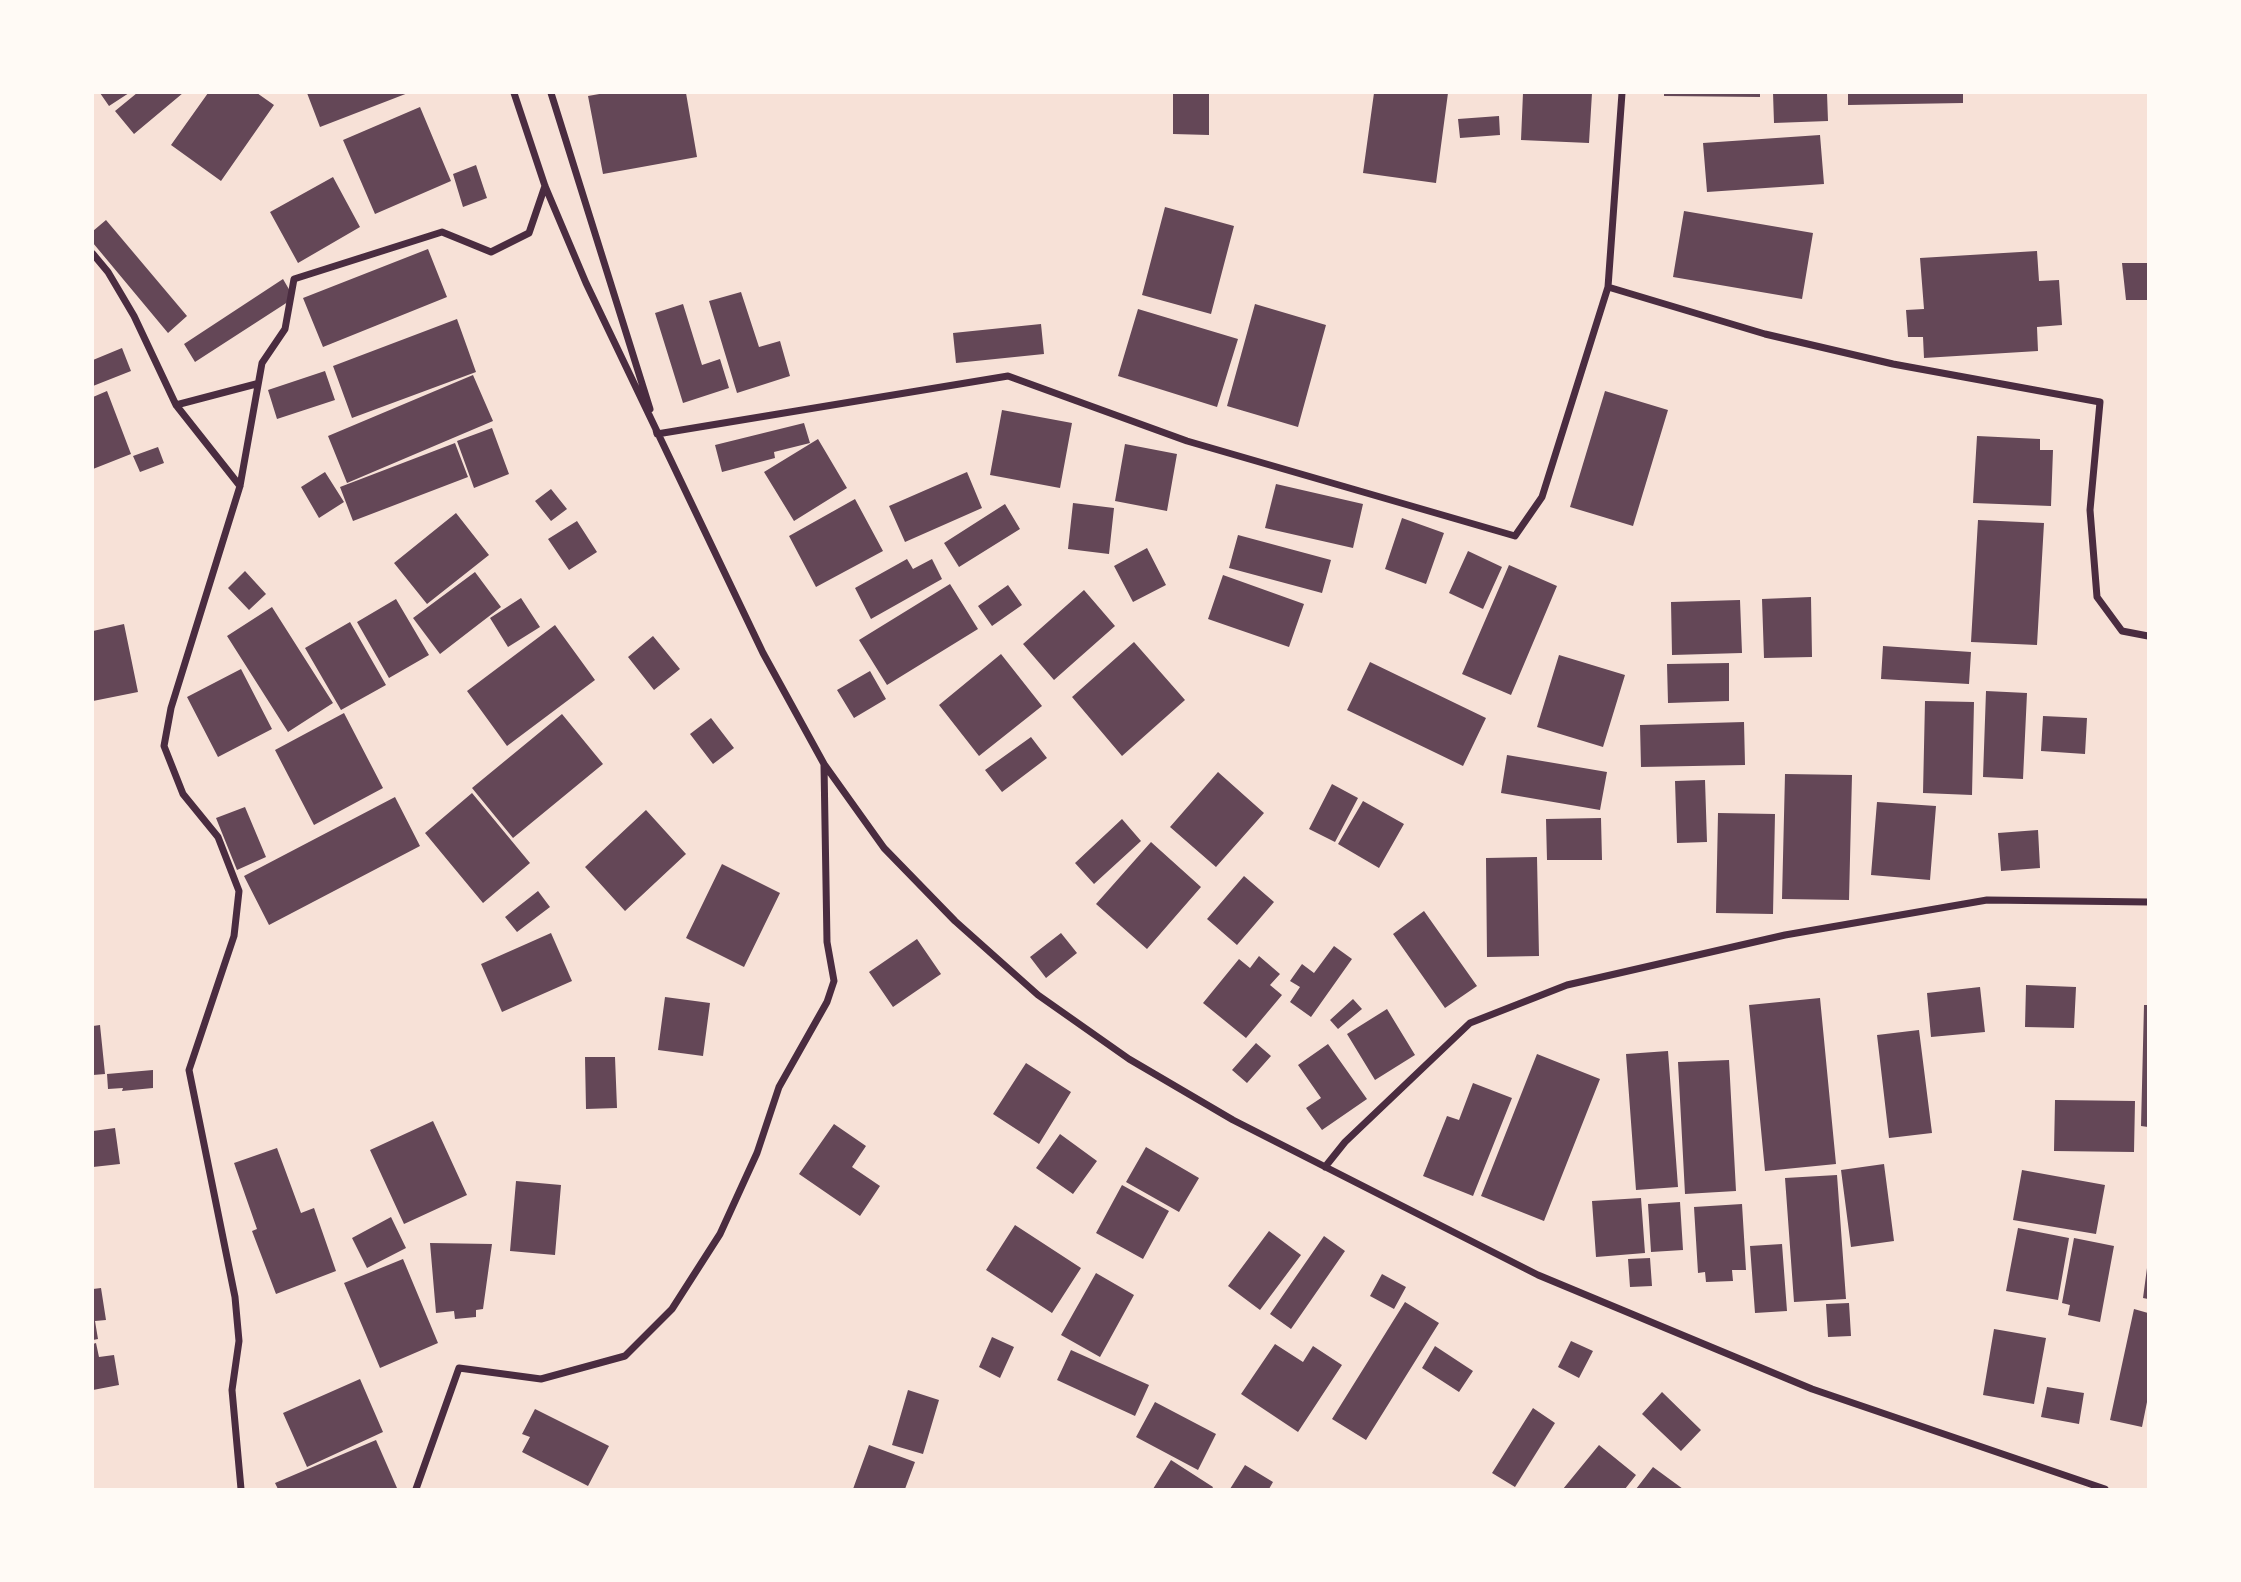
<!DOCTYPE html>
<style>
body{margin:0}
#map{position:relative;width:2241px;height:1582px;overflow:hidden;background:#f7e1d7;font-family:Lato,sans-serif}
canvas{display:block}
.frame{position:absolute;inset:0;border:94px solid #fffaf5;pointer-events:none}
</style>
<div id="map">
<canvas width="2241" height="1582"></canvas>
<div class="frame"></div>
</div>
<script>
const g = document.querySelector('canvas').getContext('2d');
g.lineJoin = 'round';
function fillPath(path, color) {
  g.fillStyle = color;
  g.fill(path, 'evenodd');
}
function toPath(rows) {
  const path = new Path2D();
  for (const r of rows) {
    path.moveTo(r[0], r[1]);
    for (let i = 2; i < r.length; i += 2) path.lineTo(r[i], r[i + 1]);
  }
  return path;
}
function trace(path, color, width, dash) {
  g.strokeStyle = color;
  g.lineWidth = width;
  g.lineCap = dash ? 'butt' : 'round';
  g.setLineDash(dash || []);
  g.stroke(path);
}
fillPath(toPath([
 [100,93,129,93,109,106],
 [137,93,183,93,134,134,115,111],
 [208,93,257,93,274,105,221,181,171,145],
 [307,93,408,93,320,127],
 [605,93,686,93,697,157,603,174,588,96],
 [1173,93,1209,93,1209,135,1173,134],
 [1374,93,1448,93,1436,183,1363,173],
 [1523,93,1592,93,1589,143,1521,140],
 [1664,93,1760,93,1760,97,1664,96],
 [1773,93,1827,93,1828,121,1774,123],
 [1848,93,1963,93,1963,103,1848,105],
 [420,107,451,181,375,214,343,140],
 [1499,116,1500,135,1460,138,1458,119],
 [1820,135,1824,184,1707,192,1703,143],
 [476,165,487,198,463,207,453,174],
 [333,177,360,227,298,263,270,212],
 [1165,207,1234,226,1211,314,1142,295],
 [1684,211,1813,233,1802,299,1673,277],
 [106,220,187,316,168,333,93,243,93,231],
 [428,249,447,297,323,347,303,298],
 [2037,251,2039,281,2059,280,2062,325,2037,327,2038,351,1924,358,1923,337,1908,337,1906,310,1924,309,1920,258],
 [2122,263,2148,263,2148,300,2126,300],
 [283,279,294,298,195,362,184,344],
 [741,292,759,347,780,341,790,376,737,393,709,301],
 [683,304,702,365,720,359,729,388,683,403,655,313],
 [1255,304,1326,325,1298,427,1227,406],
 [1138,309,1238,339,1217,407,1118,376],
 [457,319,476,372,352,418,333,366],
 [1041,324,1044,354,956,363,953,333],
 [122,348,131,371,93,386,93,360],
 [325,371,335,400,277,419,268,390],
 [473,375,493,421,347,483,328,436],
 [107,391,131,454,93,469,93,397],
 [1605,391,1668,410,1633,526,1570,507],
 [1002,410,1072,423,1060,488,990,475],
 [804,423,810,443,774,452,775,458,722,472,715,445],
 [492,428,509,474,474,488,457,441],
 [1977,436,2040,439,2040,450,2053,450,2051,506,1973,503],
 [818,439,847,488,794,521,764,472],
 [455,443,468,477,353,521,340,487],
 [1125,444,1177,454,1167,511,1115,501],
 [158,447,164,463,140,472,133,456],
 [325,472,344,502,319,518,301,487],
 [967,472,982,508,905,542,889,506],
 [1276,484,1363,504,1353,548,1265,528],
 [551,489,567,509,551,521,535,501],
 [855,499,883,551,816,587,789,536],
 [1073,503,1114,508,1109,554,1068,549],
 [1005,504,1020,529,959,567,944,543],
 [456,513,489,555,427,604,394,563],
 [1402,518,1444,533,1426,584,1385,569],
 [1978,520,2044,523,2037,645,1971,642],
 [577,521,597,552,569,570,548,539],
 [1238,535,1331,560,1322,593,1229,568],
 [1147,548,1166,585,1133,602,1114,566],
 [1468,551,1502,567,1483,609,1449,593],
 [907,559,913,569,932,559,942,579,871,619,855,588],
 [1509,565,1557,586,1511,695,1462,674],
 [245,571,266,594,249,610,228,588],
 [475,572,501,607,440,654,413,618],
 [1223,575,1304,604,1289,647,1208,619],
 [950,584,978,629,887,685,859,640],
 [1008,585,1022,605,992,626,978,606],
 [1084,590,1115,626,1054,680,1023,644],
 [1811,597,1812,657,1764,658,1762,599],
 [521,598,540,627,508,647,490,618],
 [396,599,429,655,389,678,357,622],
 [1740,600,1742,653,1672,655,1671,602],
 [272,607,333,703,288,732,227,636],
 [350,622,386,685,341,710,305,648],
 [124,624,138,692,93,701,93,631],
 [555,625,595,680,507,746,467,691],
 [653,636,680,669,654,690,628,657],
 [1134,642,1185,700,1122,756,1072,697],
 [1883,646,1971,652,1969,684,1881,679],
 [1001,654,1042,706,979,756,939,705],
 [1559,655,1625,675,1603,747,1537,727],
 [1370,662,1486,718,1463,766,1347,710],
 [1729,663,1729,701,1668,703,1667,664],
 [241,669,272,729,218,757,187,697],
 [870,671,886,699,854,718,837,690],
 [1986,691,2027,693,2023,779,1983,777],
 [1925,701,1974,702,1972,795,1923,793],
 [344,713,383,788,314,825,275,750],
 [562,714,603,764,513,838,472,788],
 [2043,716,2087,718,2085,754,2041,751],
 [711,718,734,748,713,764,690,734],
 [1744,722,1745,765,1641,767,1640,725],
 [1031,737,1047,758,1002,792,985,770],
 [1507,755,1607,772,1600,810,1501,793],
 [1218,772,1264,813,1216,867,1170,827],
 [1785,774,1852,775,1849,900,1782,899],
 [1705,780,1707,842,1677,843,1675,781],
 [1332,784,1358,798,1335,842,1309,829],
 [472,793,530,863,483,903,425,833],
 [395,797,420,846,269,925,244,876],
 [1363,801,1404,824,1379,868,1338,844],
 [1877,802,1936,806,1930,880,1871,875],
 [245,807,266,857,237,870,216,818],
 [646,810,686,854,625,911,585,867],
 [1718,813,1775,814,1773,914,1716,913],
 [1601,818,1602,860,1547,860,1546,819],
 [1122,819,1141,841,1094,884,1075,863],
 [2038,830,2040,868,2001,871,1998,833],
 [1151,842,1201,887,1147,949,1096,904],
 [1537,857,1539,956,1487,957,1486,858],
 [722,864,780,893,744,967,686,938],
 [1244,876,1274,902,1237,945,1207,919],
 [538,891,550,907,517,932,505,917],
 [1424,911,1477,986,1445,1008,1393,934],
 [551,933,572,981,502,1012,481,964],
 [1061,933,1077,953,1046,978,1030,957],
 [917,939,941,974,893,1007,869,972],
 [1334,946,1352,959,1311,1017,1290,1002,1300,987,1290,981,1302,964,1314,973],
 [1259,956,1280,974,1270,985,1282,995,1246,1038,1203,1003,1239,959,1250,968],
 [2026,985,2076,987,2074,1028,2025,1027],
 [1980,987,1985,1032,1931,1037,1927,993],
 [665,997,710,1003,703,1056,658,1050],
 [1820,998,1836,1164,1765,1171,1749,1005],
 [1353,999,1362,1009,1338,1029,1330,1020],
 [2144,1005,2148,1005,2148,1127,2141,1126],
 [1387,1009,1415,1055,1375,1080,1347,1034],
 [100,1025,105,1074,93,1075,93,1026],
 [1919,1030,1932,1133,1889,1138,1877,1035],
 [1256,1043,1271,1056,1247,1083,1232,1070],
 [1328,1044,1367,1099,1322,1130,1306,1108,1321,1098,1298,1065],
 [1668,1051,1678,1187,1636,1190,1626,1054],
 [1537,1054,1600,1079,1544,1221,1481,1196],
 [585,1057,615,1057,617,1108,586,1109],
 [1729,1060,1736,1191,1685,1194,1678,1062],
 [1026,1063,1071,1092,1039,1144,993,1114],
 [153,1070,153,1088,122,1091,123,1088,108,1089,107,1074],
 [1473,1083,1512,1098,1473,1196,1423,1176,1447,1116,1459,1120],
 [2055,1100,2135,1101,2134,1152,2054,1151],
 [433,1121,467,1195,404,1224,370,1150],
 [834,1124,866,1146,852,1167,880,1186,860,1216,799,1174],
 [115,1128,120,1164,93,1167,93,1131],
 [1060,1134,1097,1161,1073,1194,1036,1168],
 [1146,1147,1199,1178,1179,1212,1126,1182],
 [277,1148,301,1213,314,1208,336,1271,276,1294,252,1231,257,1229,234,1163],
 [1884,1164,1894,1241,1851,1247,1841,1170],
 [2022,1170,2105,1185,2096,1234,2013,1220],
 [1837,1175,1846,1299,1794,1302,1785,1178],
 [516,1181,561,1185,555,1255,510,1251],
 [1122,1185,1169,1211,1143,1259,1096,1233],
 [1641,1198,1645,1253,1596,1257,1592,1201],
 [1680,1202,1683,1250,1651,1252,1648,1204],
 [1742,1204,1746,1270,1732,1270,1733,1281,1706,1282,1705,1272,1698,1273,1694,1207],
 [391,1217,406,1248,367,1268,352,1238],
 [1015,1225,1081,1268,1052,1313,986,1270],
 [2018,1228,2069,1238,2058,1300,2006,1291],
 [1269,1231,1301,1255,1260,1310,1228,1286],
 [1324,1236,1345,1251,1291,1329,1270,1314],
 [2074,1238,2114,1246,2100,1322,2068,1315,2070,1305,2062,1303],
 [430,1243,492,1244,483,1309,476,1310,476,1317,455,1319,454,1311,436,1313],
 [1782,1244,1787,1311,1755,1313,1750,1246],
 [1650,1258,1652,1286,1630,1287,1628,1259],
 [403,1259,438,1343,380,1368,344,1283],
 [2147,1268,2148,1268,2148,1299,2143,1298],
 [1096,1273,1134,1295,1100,1357,1061,1335],
 [1382,1274,1406,1287,1394,1309,1370,1296],
 [101,1288,106,1320,95,1321,98,1339,93,1340,93,1289],
 [1405,1302,1439,1323,1366,1440,1332,1419],
 [1849,1303,1851,1336,1828,1337,1826,1304],
 [2134,1309,2148,1313,2148,1397,2142,1427,2110,1420],
 [1994,1329,2046,1338,2034,1404,1983,1395],
 [992,1337,1014,1347,1000,1378,979,1367],
 [1571,1341,1593,1351,1579,1378,1558,1367],
 [96,1343,99,1357,114,1355,119,1385,93,1390,93,1344],
 [1275,1344,1303,1362,1313,1346,1342,1365,1298,1432,1241,1394],
 [1435,1346,1473,1371,1459,1392,1422,1368],
 [1071,1350,1149,1385,1135,1416,1057,1380],
 [360,1379,383,1432,307,1467,283,1413],
 [2047,1387,2084,1393,2079,1424,2041,1417],
 [908,1390,939,1400,923,1454,892,1445],
 [1662,1392,1701,1430,1681,1451,1642,1414],
 [1155,1402,1216,1434,1198,1470,1136,1437],
 [1533,1408,1555,1423,1515,1487,1492,1473],
 [535,1409,609,1446,588,1486,522,1452,530,1437,522,1434],
 [376,1440,397,1488,278,1489,275,1483],
 [869,1445,915,1462,905,1489,853,1489],
 [1599,1445,1636,1475,1625,1489,1563,1489],
 [1171,1460,1213,1487,1212,1489,1153,1489],
 [1245,1465,1273,1482,1269,1489,1230,1489],
 [1653,1467,1683,1489,1636,1489]
]), '#644757');
trace(toPath([
 [514,93,545,186,586,283,763,653,824,764,884,848,955,921,1038,995,1129,1059,1233,1120,1538,1275,1812,1389,2105,1489],
 [551,93,650,409],
 [93,254,108,272,134,316,176,405,240,486],
 [1608,287,1765,334,1893,364,2100,402,2090,510,2097,597,2122,631,2148,636],
 [176,405,256,384],
 [656,430,657,434,1008,376,1187,441,1515,536,1542,497,1608,287,1622,93],
 [1325,1167,1345,1142,1470,1023,1567,985,1785,935,1987,900,2148,902],
 [241,1489,232,1390,239,1341,235,1297,189,1070,234,936,239,891,218,837,183,794,164,746,171,708,240,486,262,363,285,329,294,279,442,232,491,252,529,233,545,186],
 [416,1489,459,1368,541,1379,625,1356,672,1309,720,1234,757,1153,779,1087,827,1002,834,981,827,942,824,765]
]), '#4a2c40', 7);
</script>
